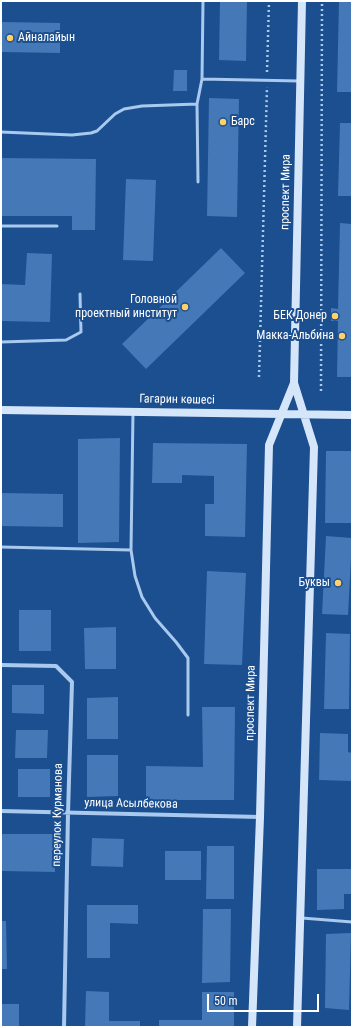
<!DOCTYPE html>
<meta charset="utf-8">
<style>
body{margin:0}
#map{position:relative;width:353px;height:1028px;overflow:hidden;background:#1b4f8f;font-family:"Roboto Condensed",sans-serif}
canvas{display:block}
.frame{position:absolute;inset:0;border:2px solid #fff;pointer-events:none}
.scale{position:absolute;left:207px;top:994px;width:112px;height:18px;box-sizing:border-box;border:2px solid #fff;border-top:0;padding-left:5px;font-size:12px;line-height:14px;white-space:nowrap;color:#fff;-webkit-text-stroke:3px #1b4f8f;paint-order:stroke}
</style>
<div id="map">
<canvas width="353" height="1028"></canvas>
<div class="frame"></div>
<div class="scale">50 m</div>
</div>
<script>
const g = document.querySelector('canvas').getContext('2d');
g.lineJoin = 'round';
function fillPath(path, color) {
  g.fillStyle = color;
  g.fill(path, 'evenodd');
}
function toPath(rows) {
  const path = new Path2D();
  for (const r of rows) {
    path.moveTo(r[0], r[1]);
    for (let i = 2; i < r.length; i += 2) path.lineTo(r[i], r[i + 1]);
  }
  return path;
}
function trace(path, color, width, dash) {
  g.strokeStyle = color;
  g.lineWidth = width;
  g.lineCap = dash ? 'butt' : 'round';
  g.setLineDash(dash || []);
  g.stroke(path);
}
function write(font, color, halo, rows, align = 'center') {
  g.font = font + ' "Roboto Condensed",sans-serif';
  g.lineWidth = 4;
  g.setLineDash([]);
  g.textBaseline = 'middle';
  g.strokeStyle = halo;
  g.fillStyle = color;
  for (const [text, x, y, turn = 0] of rows) {
    g.save();
    g.translate(x, y);
    g.rotate((+turn || 0) * Math.PI / 180);
    g.textAlign = isNaN(turn) ? turn : align;
    if (halo) g.strokeText(text, 0, 0);
    g.fillText(text, 0, 0);
    g.restore();
  }
}
fillPath(toPath([
 [220,1,247,1,246,61,219,60],
 [339,1,352,1,352,92,337,92],
 [1,22,60,23,60,53,1,52],
 [174,70,187,70,187,91,173,91],
 [209,98,239,99,237,217,207,216],
 [340,123,352,123,352,196,338,196],
 [1,158,96,159,95,230,72,230,72,216,1,216],
 [126,179,156,180,153,261,123,260],
 [340,223,352,224,352,377,337,377,338,321,331,321,331,308,338,309],
 [221,248,245,273,146,369,122,344],
 [27,253,52,254,50,322,1,321,1,284,25,285],
 [120,438,119,542,78,543,78,439],
 [153,443,247,444,245,537,205,536,205,504,214,504,214,476,182,475,182,483,152,483],
 [326,451,352,451,352,523,325,523],
 [1,493,63,494,63,527,1,526],
 [326,536,352,538,348,615,322,614],
 [207,571,246,573,242,665,204,664],
 [19,610,51,610,51,651,19,651],
 [116,627,116,669,85,669,84,628],
 [326,633,350,634,349,709,324,709],
 [12,685,44,685,44,714,12,713],
 [118,697,118,739,87,739,87,698],
 [202,707,235,707,234,800,146,800,146,766,203,767],
 [16,730,48,730,47,758,15,758],
 [320,733,348,734,348,752,352,753,352,781,319,780],
 [87,755,118,755,118,796,87,797],
 [18,769,50,769,50,797,18,797],
 [1,834,54,834,55,872,1,871],
 [92,838,124,839,123,867,91,866],
 [207,846,234,846,234,899,206,899],
 [165,851,201,851,201,880,165,880],
 [317,869,352,869,352,894,344,894,344,909,317,910],
 [87,905,138,905,138,924,110,923,110,958,87,958],
 [203,909,231,909,230,982,202,983],
 [1,921,6,921,7,969,1,969],
 [351,933,349,1010,325,1008,326,934],
 [86,991,109,992,109,1021,140,1021,140,1027,85,1027],
 [202,992,234,992,234,1027,159,1027,159,1020,202,1020],
 [1,1004,19,1004,19,1027,1,1027]
]), '#4478b7');
trace(toPath([
 [267,72,269,1],
 [259,377,267,87],
 [321,391,322,1]
]), '#a9c9ee', 2.5, [2, 3]);
trace(toPath([
 [203,1,202,79,299,81],
 [1,132,72,135,91,133,97,131,115,114,124,109,142,106,197,104],
 [198,182,197,104,202,79],
 [1,226,57,226],
 [1,342,66,340,81,332,80,294],
 [133,412,131,550,135,576,142,597,155,618,176,642,188,658,188,715],
 [1,547,131,550],
 [302,918,352,922]
]), '#a9c9ee', 3);
trace(toPath([
 [1,665,56,666,72,682,68,813,64,1027],
 [1,811,260,817]
]), '#a9c9ee', 4);
trace(toPath([
 [1,410,352,415],
 [252,1027,260,817,269,445,294,383],
 [297,1027,314,447,294,383,302,1]
]), '#d6e6fa', 8);
for (const [x, y, r, color] of [
 [10,38,4,"#ffd166"],
 [223,122,4,"#ffd166"],
 [185,307,4,"#ffd166"],
 [335,316,4,"#ffd166"],
 [342,336,4,"#ffd166"],
 [338,583,4,"#ffd166"]
]) {
  const dot = new Path2D();
  dot.arc(x, y, r, 0, 2 * Math.PI);
  g.fillStyle = color;
  g.fill(dot);
  trace(dot, '#1b4f8f', 1.5);
}
write('12px', '#fff', '#1b4f8f', [
 ["Айналайын",18,38,"left"],
 ["Барс",231,122,"left"],
 ["Головной",177,300],
 ["проектный институт",177,314],
 ["БЕК Донер",327,316],
 ["Макка-Альбина",334,336],
 ["Буквы",330,583]
], 'right');
write('12px', '#fff', '#1b4f8f', [
 ["проспект Мира",286,192,-89],
 ["Гагарин көшесі",177,400,1],
 ["проспект Мира",251,703,-89],
 ["улица Асылбекова",131,804,1],
 ["переулок Курманова",58,815,-89]
]);
</script>
